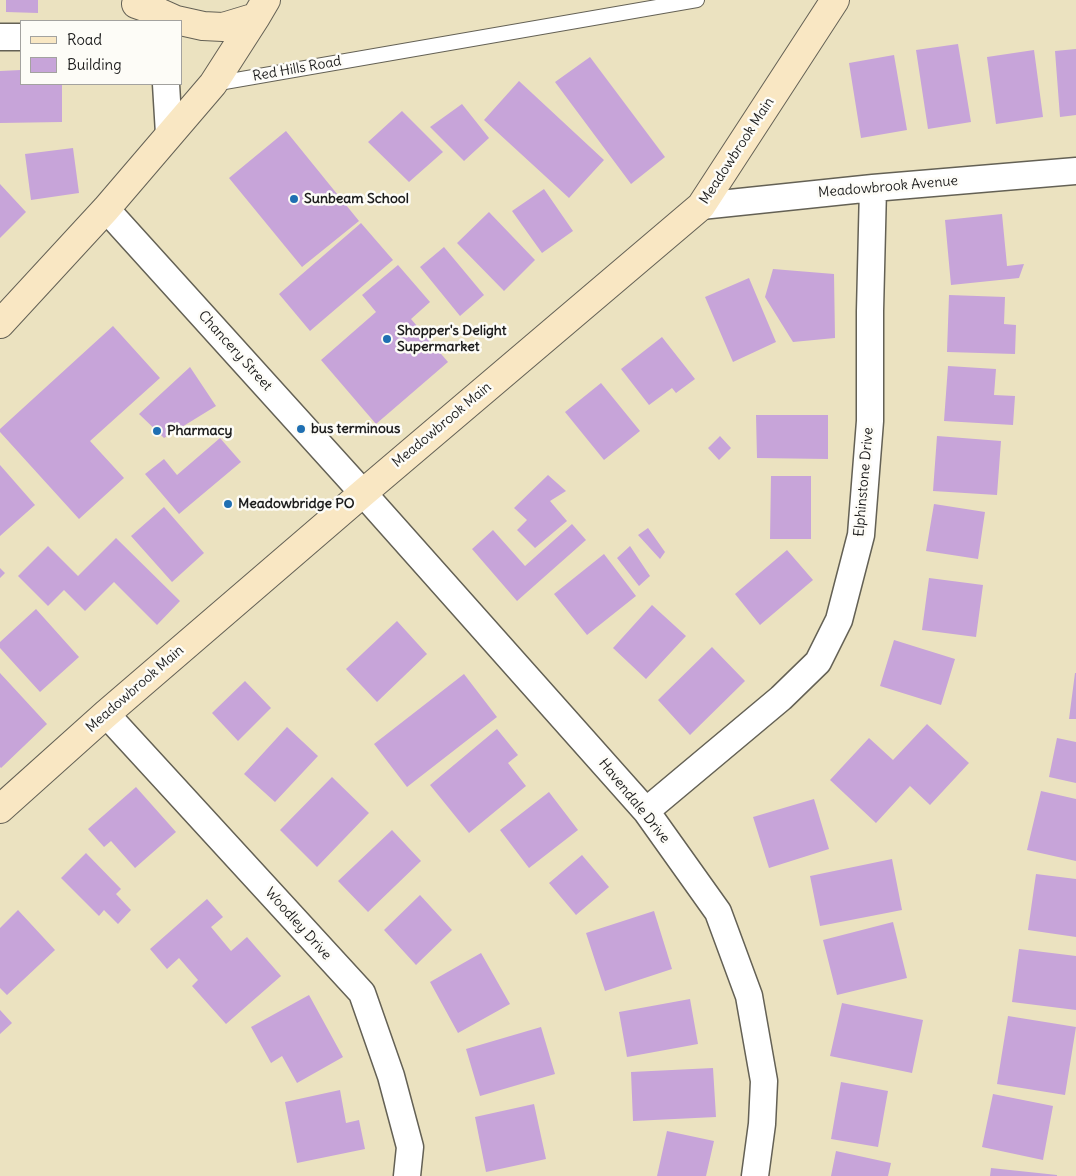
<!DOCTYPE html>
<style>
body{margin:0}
#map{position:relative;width:1076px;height:1176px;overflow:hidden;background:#ebe2c0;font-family:Delius,sans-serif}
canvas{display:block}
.legend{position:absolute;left:20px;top:20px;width:162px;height:65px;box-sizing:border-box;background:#fdfcf7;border:1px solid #a3a29f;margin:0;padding:6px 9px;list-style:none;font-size:15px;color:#1c1c1c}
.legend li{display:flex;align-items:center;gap:10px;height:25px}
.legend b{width:25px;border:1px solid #a3a29f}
</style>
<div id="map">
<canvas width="1076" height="1176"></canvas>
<ul class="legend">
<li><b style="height:6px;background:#f9e7c3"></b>Road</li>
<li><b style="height:14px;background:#c7a4d9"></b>Building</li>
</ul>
</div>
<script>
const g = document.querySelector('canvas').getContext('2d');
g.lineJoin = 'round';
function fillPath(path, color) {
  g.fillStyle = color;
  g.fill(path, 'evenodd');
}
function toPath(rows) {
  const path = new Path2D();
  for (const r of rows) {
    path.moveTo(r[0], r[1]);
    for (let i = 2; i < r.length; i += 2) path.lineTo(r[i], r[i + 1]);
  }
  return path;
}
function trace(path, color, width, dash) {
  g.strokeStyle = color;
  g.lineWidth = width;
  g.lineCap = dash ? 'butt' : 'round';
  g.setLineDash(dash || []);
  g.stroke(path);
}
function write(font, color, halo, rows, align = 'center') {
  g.font = font + ' Delius,sans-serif';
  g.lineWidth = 5;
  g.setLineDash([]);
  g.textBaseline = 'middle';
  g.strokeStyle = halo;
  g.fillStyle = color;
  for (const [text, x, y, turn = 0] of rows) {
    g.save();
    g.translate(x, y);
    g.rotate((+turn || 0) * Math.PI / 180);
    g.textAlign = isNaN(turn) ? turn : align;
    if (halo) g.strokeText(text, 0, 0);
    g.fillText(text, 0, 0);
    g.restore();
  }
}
fillPath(toPath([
 [6,0,38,0,38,13,6,12],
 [958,44,971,122,928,129,916,50],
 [1076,49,1076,115,1060,117,1055,51],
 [1034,50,1043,117,996,124,987,57],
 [894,55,907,130,861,138,849,63],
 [590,57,665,157,631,184,555,82],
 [21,70,21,84,62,85,62,122,0,123,0,71],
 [519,81,604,160,569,198,484,120],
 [462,104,489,138,464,161,430,127],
 [402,111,443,152,409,182,368,142],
 [286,131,359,221,302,267,229,178],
 [73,148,79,193,31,200,25,154],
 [0,184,26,212,0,238],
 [544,189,573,231,542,253,512,211],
 [489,212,535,260,504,291,457,243],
 [1002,214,1007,266,1024,264,1019,278,951,285,945,220],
 [361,223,393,260,310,331,279,294],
 [444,247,484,295,460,316,420,267],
 [398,265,430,302,411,319,448,362,376,424,321,360,376,312,362,295],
 [773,269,834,274,835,338,793,342,765,297],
 [749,278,776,342,733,362,705,297],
 [949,295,1005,297,1004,324,1016,325,1015,354,947,352],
 [113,326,160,378,90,441,124,478,79,519,0,432,0,429],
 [662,337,695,379,676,393,672,388,649,405,621,369],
 [948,366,996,369,994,395,1015,396,1013,425,944,421],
 [190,367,216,406,164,438,139,414],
 [601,383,640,431,604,460,565,412],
 [756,415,828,415,828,459,757,458],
 [720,436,731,448,719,460,708,448],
 [937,436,1001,441,997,495,933,491],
 [220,438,241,462,179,514,145,474,164,459,177,475],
 [0,465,35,505,0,536],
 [548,475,566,491,550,501,567,521,535,548,517,530,527,520,514,508],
 [771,476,811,476,811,539,770,539],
 [934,504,985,512,978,559,926,551],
 [164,507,204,553,172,582,131,536],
 [572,524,586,540,517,601,472,549,493,530,525,566],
 [648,528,665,552,660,559,638,535],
 [116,538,180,601,157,625,114,582,85,611,64,590,48,606,18,576,48,546,78,576],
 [630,546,650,576,639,586,617,558],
 [787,550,813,580,760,625,735,594],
 [604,554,636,596,587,635,554,594],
 [0,568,5,573,0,578],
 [929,578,983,585,976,637,922,630],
 [652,605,686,636,646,679,613,648],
 [36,609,79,657,40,692,0,648,0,642],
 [397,621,427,654,377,702,346,669],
 [894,640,955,659,941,705,880,686],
 [712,647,745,681,690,735,658,700],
 [0,673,47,724,1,768,0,767],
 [1075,673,1076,673,1076,719,1069,719],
 [464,674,497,717,407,787,374,744],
 [245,681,271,708,238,741,212,713],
 [927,724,969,763,930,805,910,786,876,823,830,780,869,738,893,760],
 [287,727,318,756,275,802,244,774],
 [497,729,518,755,508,763,526,786,469,833,430,785],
 [1057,738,1076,742,1076,783,1049,777],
 [332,777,369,813,317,867,280,830],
 [136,787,176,832,135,868,111,841,104,847,88,829],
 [1041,791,1076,799,1076,861,1027,850],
 [549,792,578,830,529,868,500,830],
 [814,799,829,849,769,868,753,817],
 [392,830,421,861,368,912,338,881],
 [86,853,121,889,116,894,131,910,118,924,104,910,99,916,61,878],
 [582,855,609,887,576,915,549,883],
 [892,859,902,910,820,926,810,876],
 [1036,874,1076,879,1076,937,1028,930],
 [420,895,452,930,416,965,384,930],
 [207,899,223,917,211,927,231,951,247,937,281,976,226,1024,192,986,198,980,179,958,167,969,150,949],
 [18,910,55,950,7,995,0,988,0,928],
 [654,911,672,969,605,991,586,933],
 [893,922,907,978,837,995,823,940],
 [1019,949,1076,956,1076,1010,1012,1002],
 [481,953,510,1004,458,1033,430,982],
 [309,995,343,1057,297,1083,282,1056,271,1063,251,1027],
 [690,999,698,1044,627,1057,619,1012],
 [842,1003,923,1020,912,1073,830,1056],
 [0,1010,12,1023,0,1034],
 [1008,1016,1076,1027,1065,1095,997,1084],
 [541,1027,555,1074,480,1096,466,1049],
 [713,1068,716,1117,633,1121,631,1072],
 [841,1082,888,1091,878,1147,831,1139],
 [340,1090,346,1123,359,1120,365,1149,297,1163,285,1102],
 [993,1094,1053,1106,1043,1160,982,1147],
 [534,1104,546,1159,486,1172,475,1117],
 [667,1131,714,1141,706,1176,657,1176],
 [836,1151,891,1163,888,1176,831,1176],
 [991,1168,1057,1175,1057,1176,990,1176]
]), '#c7a4d9');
const lane = toPath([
 [213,84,697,0]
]);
const street = toPath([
 [0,37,21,37],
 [166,84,169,134],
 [701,206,873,188,1076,171],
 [106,209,363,493,646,811,718,912,749,996,764,1081,762,1124,755,1176],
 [106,714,362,993,391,1076,410,1147,407,1176],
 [646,811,781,698,818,662,839,620,861,535,870,421,870,311,873,188]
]);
const secondary = toPath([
 [136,4,156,11,176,20,203,26,223,27,256,17],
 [0,324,106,209,213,84,256,17,266,0],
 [0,809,106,714,363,493,701,206,835,0]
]);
trace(lane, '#646155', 16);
trace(street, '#646155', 29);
trace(secondary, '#646155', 30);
trace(lane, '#fff', 14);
trace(street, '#fff', 26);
trace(secondary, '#f9e7c3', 28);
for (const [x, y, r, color] of [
 [294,199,5,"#1f6fb2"],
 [387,339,5,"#1f6fb2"],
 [301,429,5,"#1f6fb2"],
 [157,431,5,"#1f6fb2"],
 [228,504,5,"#1f6fb2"]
]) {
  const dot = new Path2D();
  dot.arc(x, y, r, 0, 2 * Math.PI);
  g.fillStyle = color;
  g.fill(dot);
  trace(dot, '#fdfcf7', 2);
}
write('14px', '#1c1c1c', '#fdfcf7', [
 ["Red Hills Road",297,69,-10],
 ["Meadowbrook Main",737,151,-57],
 ["Meadowbrook Avenue",888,187,-5],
 ["Chancery Street",235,351,48],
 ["Meadowbrook Main",442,425,-40],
 ["Elphinstone Drive",864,482,-85],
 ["Meadowbrook Main",135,689,-41],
 ["Havendale Drive",634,801,51],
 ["Woodley Drive",298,924,48]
]);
write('bold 14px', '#1c1c1c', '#fdfcf7', [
 ["Sunbeam School",304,199],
 ["Shopper's Delight",397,331],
 ["Supermarket",397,347],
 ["bus terminous",311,429],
 ["Pharmacy",167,431],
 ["Meadowbridge PO",238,504]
], 'left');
</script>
